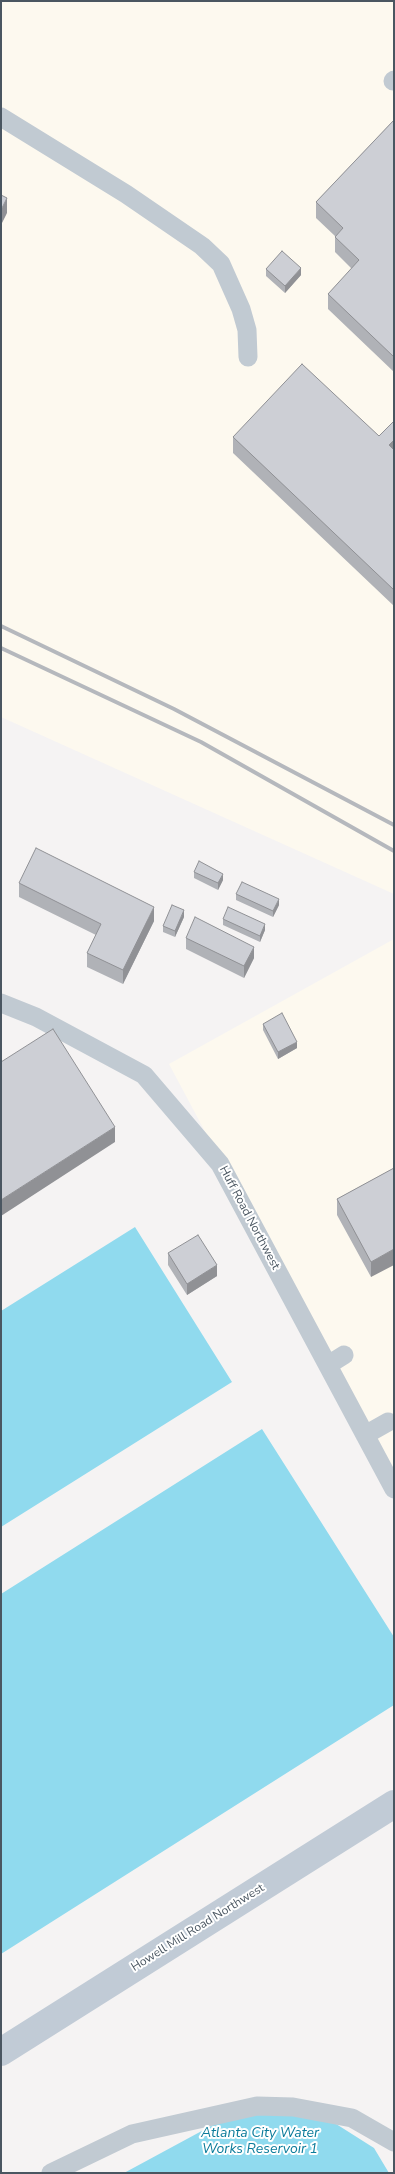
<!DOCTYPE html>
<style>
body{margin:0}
#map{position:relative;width:395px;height:2174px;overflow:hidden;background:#f5f3f3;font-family:"Nunito Sans",sans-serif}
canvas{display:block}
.frame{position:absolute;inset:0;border:2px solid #4a5661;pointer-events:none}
</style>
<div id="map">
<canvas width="395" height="2174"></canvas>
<div class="frame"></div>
</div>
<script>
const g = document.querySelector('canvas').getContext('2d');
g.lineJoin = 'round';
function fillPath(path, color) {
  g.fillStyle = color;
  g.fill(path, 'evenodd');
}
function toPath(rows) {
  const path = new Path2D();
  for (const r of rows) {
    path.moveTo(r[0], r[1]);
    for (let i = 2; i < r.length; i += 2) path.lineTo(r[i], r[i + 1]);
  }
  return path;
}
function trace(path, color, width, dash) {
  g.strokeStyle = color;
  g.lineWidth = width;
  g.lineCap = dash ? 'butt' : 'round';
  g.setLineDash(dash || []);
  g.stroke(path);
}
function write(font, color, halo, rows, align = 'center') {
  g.font = font + ' "Nunito Sans",sans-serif';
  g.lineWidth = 4;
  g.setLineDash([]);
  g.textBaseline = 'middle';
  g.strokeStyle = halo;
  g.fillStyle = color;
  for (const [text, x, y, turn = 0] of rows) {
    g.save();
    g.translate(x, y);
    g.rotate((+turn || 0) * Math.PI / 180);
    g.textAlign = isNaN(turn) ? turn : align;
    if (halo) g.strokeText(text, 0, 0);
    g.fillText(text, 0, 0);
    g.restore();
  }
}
fillPath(toPath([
 [1,1,394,1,394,894,1,717],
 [394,939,394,1486,169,1064]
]), '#fdf9ef');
fillPath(toPath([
 [135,1227,232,1382,1,1527,1,1311],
 [262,1429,394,1637,394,1705,1,1954,1,1594],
 [284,2111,333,2122,374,2148,389,2173,124,2173,235,2113]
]), '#90daee');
trace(toPath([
 [393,81,394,80],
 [1,117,126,194,202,246,221,264,241,309,247,330,248,357],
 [1,1003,36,1017,144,1075,220,1164,394,1489],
 [328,1365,344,1355],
 [365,1435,388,1422],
 [51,2173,132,2134,257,2106,293,2107,352,2118,394,2142]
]), '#c1cad2', 19);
trace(toPath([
 [1,2052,394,1804]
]), '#c1cbd6', 28);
trace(toPath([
 [1,626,174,709,394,825],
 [1,648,201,742,394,851]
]), '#b5b8bd', 4);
fillPath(toPath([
 [394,120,394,372,328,309,328,294,352,269,335,252,335,236,316,218,316,202],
 [266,269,301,275,285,293,266,276],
 [394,421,394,606,233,453,233,437,379,436],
 [194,872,223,880,218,890,194,878],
 [19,883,154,921,123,984,87,967,87,953,96,935,19,897],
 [236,894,279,905,273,917,236,900],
 [184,917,175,937,163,932,163,926],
 [223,919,265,930,260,942,223,925],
 [186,938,254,958,244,978,186,949],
 [263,1024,297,1048,278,1059,263,1030],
 [394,1168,371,1277,337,1215,337,1199],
 [168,1253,217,1276,187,1295,168,1265]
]), '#b0b2b7');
fillPath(toPath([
 [7,198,7,213,1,225,1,210],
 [301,268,301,275,285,293,285,286],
 [394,440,394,455,389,445],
 [223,874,223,880,218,890,218,883],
 [279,899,279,905,273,917,273,911],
 [154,907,154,921,123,984,123,970],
 [184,910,184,917,175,937,175,931],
 [265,924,265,930,260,942,260,936],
 [254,947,254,958,244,978,244,966],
 [297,1042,297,1048,278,1059,278,1052],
 [115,1127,115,1142,1,1216,1,1200],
 [394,1249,394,1265,371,1277,371,1262],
 [217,1265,217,1276,187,1295,187,1284]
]), '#909195');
const building = toPath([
 [394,120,394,357,328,294,359,260,335,237,343,228,316,202,394,120],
 [1,195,7,198,1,210,1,195],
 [282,251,301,268,285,286,266,269,282,251],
 [302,364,379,436,394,421,394,440,389,445,394,450,394,590,233,437,302,364],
 [36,848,154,907,123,970,87,953,101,924,19,883,36,848],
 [199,861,223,874,218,883,194,872,199,861],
 [242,882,279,899,273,911,236,894,242,882],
 [172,905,184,910,175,931,163,926,172,905],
 [228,907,265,924,260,936,223,919,228,907],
 [195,917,254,947,244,966,186,938,195,917],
 [282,1013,297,1042,278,1052,263,1024,282,1013],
 [53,1029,115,1127,1,1200,1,1062,53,1029],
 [394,1168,394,1249,371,1262,337,1199,394,1168],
 [198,1235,217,1265,187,1284,168,1253,198,1235]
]);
fillPath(building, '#cdcfd5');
trace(building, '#909195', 1);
write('12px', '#4a5661', '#fff', [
 ["Huff Road Northwest",249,1218,62],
 ["Howell Mill Road Northwest",198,1928,-32]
]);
write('italic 14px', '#0c7c9b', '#fff', [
 ["Atlanta City Water",260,2134],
 ["Works Reservoir 1",260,2150]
]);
</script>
